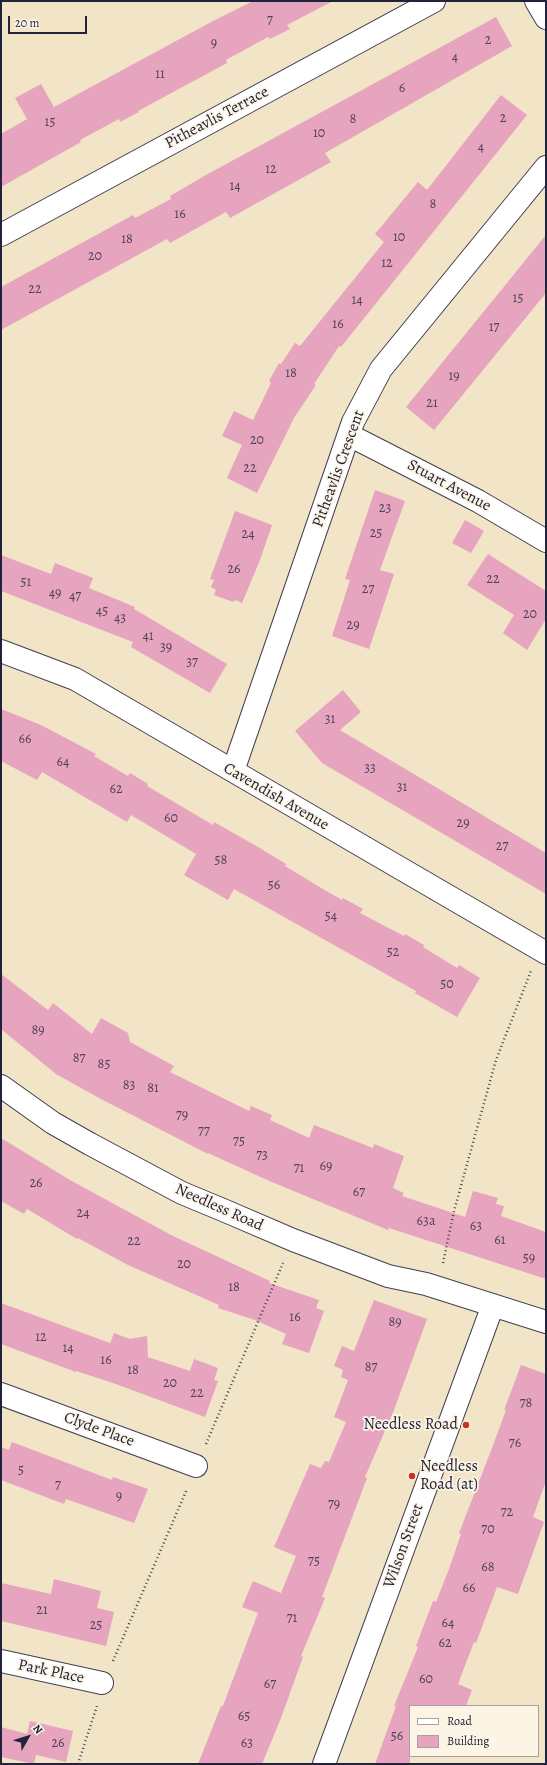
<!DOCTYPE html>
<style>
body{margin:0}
#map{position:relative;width:547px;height:1765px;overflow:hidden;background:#f2e4c6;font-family:Alegreya,serif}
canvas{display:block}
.frame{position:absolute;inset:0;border:2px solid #22223b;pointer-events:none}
.legend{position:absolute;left:409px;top:1705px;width:130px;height:52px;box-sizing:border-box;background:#fcf5e5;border:1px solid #a5a1a1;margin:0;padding:5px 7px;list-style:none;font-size:12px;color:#22223b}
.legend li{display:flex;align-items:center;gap:8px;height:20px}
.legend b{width:20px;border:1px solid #a5a1a1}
.north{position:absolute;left:8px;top:1717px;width:40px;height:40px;-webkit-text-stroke:3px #fcf5e5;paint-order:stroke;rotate:51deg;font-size:11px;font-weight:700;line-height:16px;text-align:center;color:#22223b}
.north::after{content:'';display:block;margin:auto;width:14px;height:18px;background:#22223b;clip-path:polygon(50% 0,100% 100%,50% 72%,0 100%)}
.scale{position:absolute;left:8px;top:16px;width:79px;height:18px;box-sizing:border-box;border:2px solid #22223b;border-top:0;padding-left:5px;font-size:12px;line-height:14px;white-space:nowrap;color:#22223b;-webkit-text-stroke:3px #fcf5e5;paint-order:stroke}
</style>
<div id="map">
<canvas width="547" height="1765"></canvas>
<div class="frame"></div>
<ul class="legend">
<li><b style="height:5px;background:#fff"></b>Road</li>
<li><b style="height:11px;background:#e6a4be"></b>Building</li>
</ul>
<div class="north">N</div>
<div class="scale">20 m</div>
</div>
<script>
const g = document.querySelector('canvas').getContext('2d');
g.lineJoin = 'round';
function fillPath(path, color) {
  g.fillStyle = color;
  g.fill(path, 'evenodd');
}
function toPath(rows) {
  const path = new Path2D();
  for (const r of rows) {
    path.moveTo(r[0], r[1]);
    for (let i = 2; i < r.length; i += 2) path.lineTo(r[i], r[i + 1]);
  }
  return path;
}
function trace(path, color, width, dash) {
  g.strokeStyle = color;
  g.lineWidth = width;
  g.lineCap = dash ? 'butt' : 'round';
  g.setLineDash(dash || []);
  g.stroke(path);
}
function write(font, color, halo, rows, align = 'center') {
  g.font = font + ' Alegreya,serif';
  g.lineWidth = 3.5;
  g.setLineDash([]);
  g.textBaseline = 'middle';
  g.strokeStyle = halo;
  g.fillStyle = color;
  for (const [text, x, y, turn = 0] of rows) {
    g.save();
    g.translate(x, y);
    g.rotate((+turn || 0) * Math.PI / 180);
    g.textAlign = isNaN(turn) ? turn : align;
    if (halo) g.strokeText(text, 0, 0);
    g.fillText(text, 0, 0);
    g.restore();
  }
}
fillPath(toPath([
 [253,1,333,1,287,25,290,29,270,39,268,37,226,60,227,63,138,111,139,112,120,122,119,119,80,140,81,142,1,187,1,134,27,119,15,98,41,84,54,107,213,21],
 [496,17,512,46,325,153,331,162,230,218,226,212,170,243,167,239,1,330,1,287,133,215,135,218,171,199,170,196,206,175],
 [501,95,527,115,341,347,339,346,314,384,316,385,294,418,257,493,227,478,242,445,222,436,234,411,253,420,271,383,269,381,279,363,281,364,295,343,300,346,384,242,375,234,418,182,427,190],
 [546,235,546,293,434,430,406,407],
 [375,490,405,501,380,570,394,574,369,649,332,636,350,580,345,579],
 [235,511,272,525,260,560,242,603,235,600,233,602,214,595,216,590,211,587,214,580,210,579],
 [465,520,484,531,471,553,452,543],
 [488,554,546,591,546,619,527,650,503,633,514,615,467,585],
 [1,555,51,574,55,563,93,578,89,588,135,607,134,609,227,664,210,693,131,647,133,642,1,591],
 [343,690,361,712,340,730,546,853,546,894,322,763,295,731],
 [1,709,41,725,96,754,94,756,128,776,130,773,148,784,147,786,213,825,214,822,258,847,286,864,285,866,323,889,342,900,343,898,363,909,360,913,404,936,405,934,424,945,423,947,457,968,459,965,480,978,457,1017,415,993,416,991,234,889,228,900,184,875,196,854,131,815,127,822,42,772,37,780,1,761],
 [1,974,48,1010,53,1003,92,1034,101,1018,128,1033,130,1042,174,1066,170,1072,249,1111,251,1106,272,1115,270,1120,309,1138,314,1125,373,1148,374,1144,404,1156,393,1188,404,1193,402,1196,465,1217,473,1191,498,1198,496,1204,504,1206,501,1216,546,1232,546,1279,389,1228,388,1230,267,1180,208,1153,208,1154,99,1098,56,1074,1,1029],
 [1,1138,70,1180,171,1235,270,1281,269,1283,319,1300,316,1308,324,1311,309,1353,282,1344,286,1334,255,1320,218,1308,219,1305,128,1265,78,1238,77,1239,27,1209,24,1214,1,1201],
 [374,1300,427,1319,394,1410,365,1477,367,1478,322,1597,325,1598,301,1656,303,1657,281,1718,262,1764,198,1764,221,1706,223,1706,224,1703,258,1613,242,1607,253,1581,281,1593,296,1556,274,1547,310,1464,321,1468,325,1461,329,1462,346,1422,334,1417,348,1380,341,1377,343,1370,334,1366,342,1346,354,1351],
 [1,1303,110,1343,114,1333,130,1339,147,1336,148,1357,190,1371,194,1359,218,1368,214,1380,218,1381,205,1417,113,1383,76,1371,76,1372,1,1344],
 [521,1365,546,1374,546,1481,533,1517,544,1522,518,1594,497,1587,476,1643,474,1642,458,1684,472,1690,466,1706,410,1706,410,1764,375,1764,396,1706,394,1706,418,1647,416,1646,433,1601,436,1602,449,1569,461,1534,459,1533,492,1448,506,1410,504,1410],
 [12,1442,112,1480,113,1477,148,1489,134,1523,66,1499,64,1504,1,1480,1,1447,9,1450],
 [54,1579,101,1591,97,1608,114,1612,106,1646,1,1621,1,1583,51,1594],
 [30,1721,73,1731,66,1762,36,1755,34,1764,1,1757,1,1727,27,1734]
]), '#e6a4be');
const minor = toPath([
 [536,1,546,18],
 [1,235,434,1],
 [349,435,478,501,546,541],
 [1,651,75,679,546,953],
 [233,771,353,422,381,369,546,167],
 [1,1086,53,1123,90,1144,182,1193,223,1210,293,1240,388,1276,426,1284,546,1322],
 [1,1394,196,1466],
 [1,1661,102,1683],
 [324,1764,493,1305]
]);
trace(minor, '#413f50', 24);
trace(toPath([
 [443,1263,454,1211,496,1060,531,971],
 [206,1444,283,1263],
 [113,1661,187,1489],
 [78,1764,97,1706]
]), '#413f50', 2.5, [1, 3]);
trace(minor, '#fff', 22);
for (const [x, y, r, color] of [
 [466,1425,4,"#c8321e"],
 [412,1476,4,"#c8321e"]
]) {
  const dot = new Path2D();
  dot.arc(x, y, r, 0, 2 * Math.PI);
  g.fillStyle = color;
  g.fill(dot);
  trace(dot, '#fcf5e5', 1.5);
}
write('14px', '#53425c', null, [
 ["7",270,21],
 ["2",488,41],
 ["9",214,44],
 ["4",455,58],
 ["11",160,75],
 ["6",402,89],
 ["2",503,119],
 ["8",353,120],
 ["15",50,123],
 ["10",319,134],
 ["4",481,148],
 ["12",271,170],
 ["14",235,187],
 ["8",433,205],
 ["16",180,215],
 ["10",399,238],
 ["18",127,240],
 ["20",95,257],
 ["12",387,264],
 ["22",35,290],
 ["15",518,299],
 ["14",357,301],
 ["16",338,325],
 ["17",494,328],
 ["18",291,374],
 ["19",454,377],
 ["21",432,404],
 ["20",257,441],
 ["22",250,469],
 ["23",385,509],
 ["25",376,534],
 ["24",248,535],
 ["26",234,570],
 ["22",493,580],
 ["51",26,583],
 ["27",368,590],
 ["49",55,594],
 ["47",75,597],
 ["45",102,612],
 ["20",530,615],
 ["43",120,619],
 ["29",353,626],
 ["41",148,637],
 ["39",166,648],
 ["37",192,663],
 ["31",330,720],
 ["66",25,740],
 ["64",63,763],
 ["33",370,769],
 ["31",402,788],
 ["62",116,790],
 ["60",171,819],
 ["29",463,824],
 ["27",502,847],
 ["58",221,861],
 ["56",274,886],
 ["54",331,917],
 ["52",393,953],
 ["50",447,985],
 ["89",38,1031],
 ["87",79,1059],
 ["85",104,1065],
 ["83",129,1086],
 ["81",153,1089],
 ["79",182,1116],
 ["77",204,1132],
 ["75",239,1142],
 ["73",262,1156],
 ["69",326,1167],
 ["71",299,1169],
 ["26",36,1184],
 ["67",359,1193],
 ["24",83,1214],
 ["63a",426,1222],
 ["63",476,1227],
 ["61",500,1241],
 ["22",134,1242],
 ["59",529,1259],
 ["20",184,1265],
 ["18",234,1288],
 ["16",295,1318],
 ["89",395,1323],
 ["12",41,1338],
 ["14",68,1349],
 ["16",106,1361],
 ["87",371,1368],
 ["18",133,1371],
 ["20",170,1384],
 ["22",197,1394],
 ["78",526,1404],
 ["76",515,1444],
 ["5",21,1471],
 ["7",58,1486],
 ["9",119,1497],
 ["79",334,1505],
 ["72",507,1513],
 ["70",488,1530],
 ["75",314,1562],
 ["68",488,1568],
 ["66",469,1589],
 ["21",42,1611],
 ["71",292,1619],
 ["64",448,1624],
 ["25",96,1626],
 ["62",445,1644],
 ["60",426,1680],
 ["67",270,1685],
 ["65",244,1717],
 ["56",397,1737],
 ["26",58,1744],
 ["63",247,1744]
]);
write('16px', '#22223b', '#fcf5e5', [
 ["Pitheavlis Terrace",217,118,-28],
 ["Pitheavlis Crescent",339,469,-70],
 ["Stuart Avenue",449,486,28],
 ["Cavendish Avenue",276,797,30],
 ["Needless Road",219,1208,24],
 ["Clyde Place",99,1430,20],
 ["Wilson Street",404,1546,-70],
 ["Park Place",51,1672,12]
]);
write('16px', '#22223b', '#fcf5e5', [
 ["Needless Road",458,1425],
 ["Needless",420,1467,"left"],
 ["Road (at)",420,1485,"left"]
], 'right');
</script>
